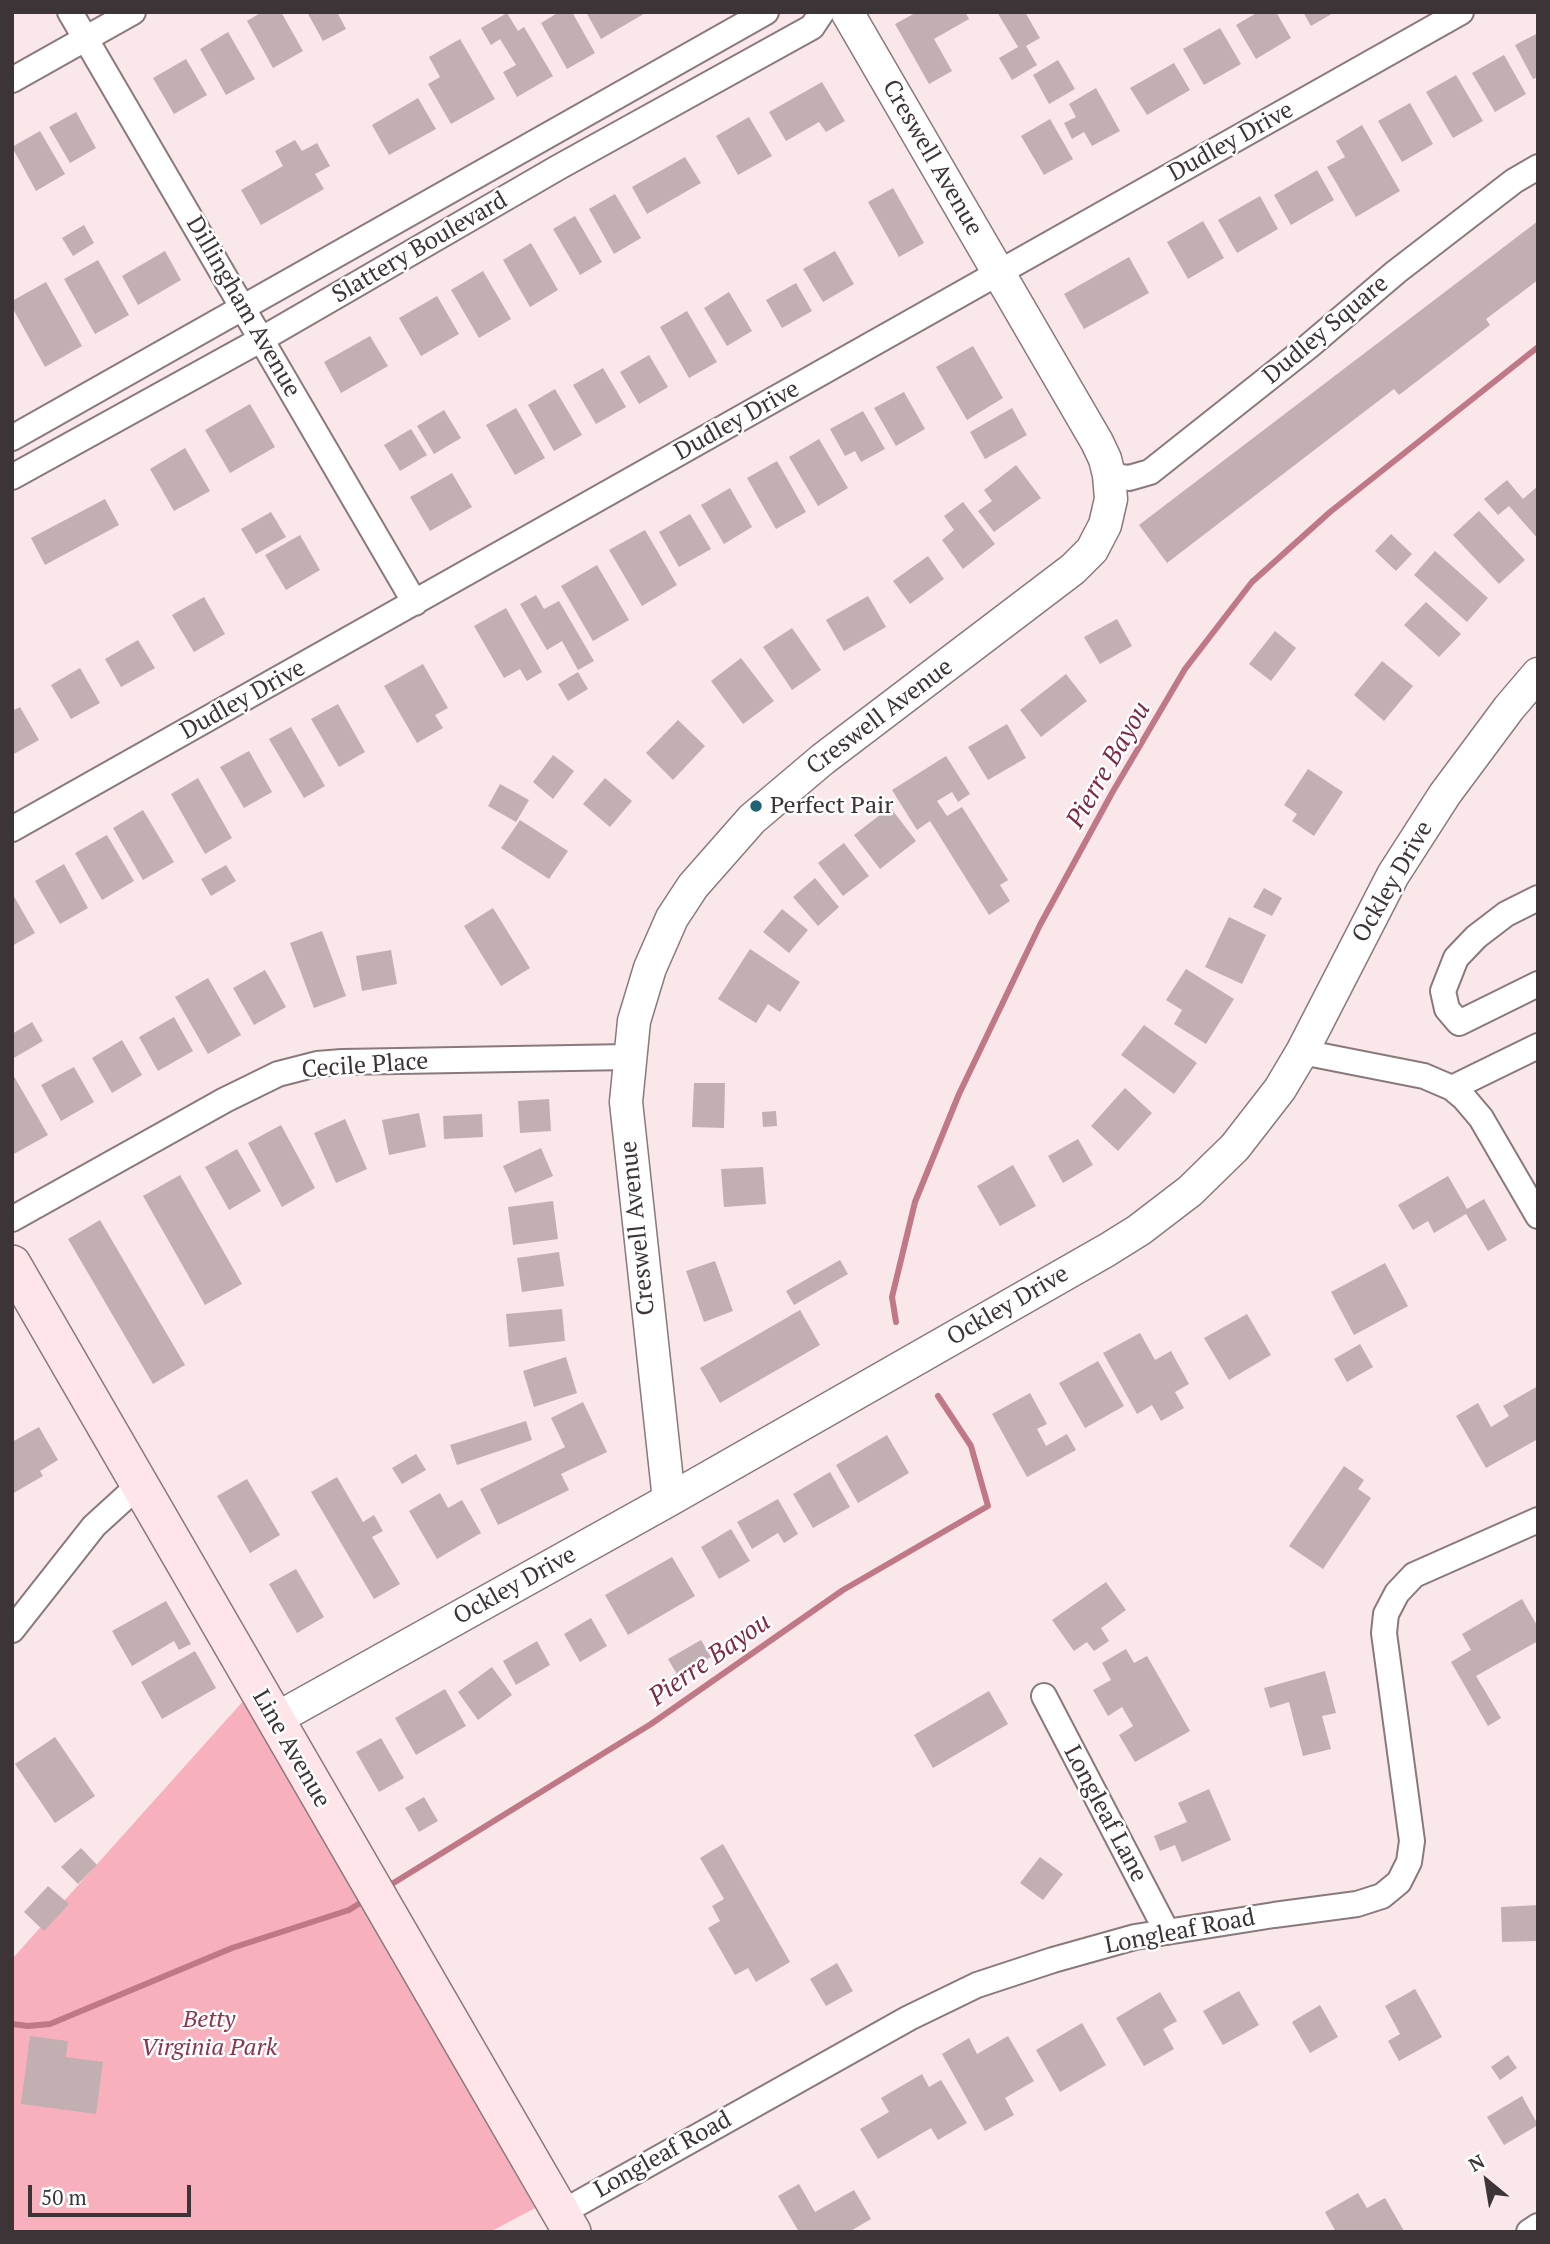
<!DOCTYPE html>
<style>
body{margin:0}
#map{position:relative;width:1550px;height:2244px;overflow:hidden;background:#fae7ea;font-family:"PT Serif",serif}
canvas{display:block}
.frame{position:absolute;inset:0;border:14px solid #3c3436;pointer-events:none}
.north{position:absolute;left:1452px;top:2146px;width:70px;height:70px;-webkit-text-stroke:5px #fff;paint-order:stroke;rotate:330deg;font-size:19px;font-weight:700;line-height:28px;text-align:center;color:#3c3436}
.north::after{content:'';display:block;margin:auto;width:24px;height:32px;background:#3c3436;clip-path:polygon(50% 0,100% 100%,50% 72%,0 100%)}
.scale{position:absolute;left:28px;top:2185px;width:163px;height:32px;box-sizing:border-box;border:4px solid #3c3436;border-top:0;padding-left:9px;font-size:21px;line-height:24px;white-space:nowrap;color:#3c3436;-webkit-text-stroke:5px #fff;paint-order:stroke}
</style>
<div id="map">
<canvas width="1550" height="2244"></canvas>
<div class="frame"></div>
<div class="north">N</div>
<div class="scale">50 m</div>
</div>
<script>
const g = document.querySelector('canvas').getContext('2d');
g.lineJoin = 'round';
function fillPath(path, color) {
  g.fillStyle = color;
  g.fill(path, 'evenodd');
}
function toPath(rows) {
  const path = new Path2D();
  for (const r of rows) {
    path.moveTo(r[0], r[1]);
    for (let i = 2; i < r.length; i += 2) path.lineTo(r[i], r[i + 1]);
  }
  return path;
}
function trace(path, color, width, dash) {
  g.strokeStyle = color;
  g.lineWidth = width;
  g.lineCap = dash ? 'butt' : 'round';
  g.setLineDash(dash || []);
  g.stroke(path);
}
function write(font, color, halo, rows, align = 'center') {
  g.font = font + ' "PT Serif",serif';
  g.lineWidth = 5;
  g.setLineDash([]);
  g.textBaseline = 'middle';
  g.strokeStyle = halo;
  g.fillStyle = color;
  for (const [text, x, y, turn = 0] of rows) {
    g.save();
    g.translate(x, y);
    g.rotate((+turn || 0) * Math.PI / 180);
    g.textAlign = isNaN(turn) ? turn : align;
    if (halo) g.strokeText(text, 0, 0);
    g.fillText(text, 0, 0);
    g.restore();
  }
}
fillPath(toPath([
 [245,1699,535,2208,490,2232,12,2232,12,1959]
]), '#f9b0bd');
trace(toPath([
 [896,1322,892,1297,915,1202,959,1094,1040,925,1112,793,1185,669,1252,582,1330,512,1538,347],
 [387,1887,651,1724,843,1590,988,1506,971,1446,938,1396],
 [12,2024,28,2026,50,2024,232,1948,349,1910,365,1900]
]), '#c07886', 6);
fillPath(toPath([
 [262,12,281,12,303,51,273,68,247,21],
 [307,12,337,12,346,29,323,41],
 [559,12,572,12,595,53,567,69,541,23],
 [586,12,647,12,601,39],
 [917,12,965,12,969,19,934,39,952,71,929,84,895,24],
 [997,12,1025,12,1040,38,1026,46,1037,65,1012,80,999,58,1018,47],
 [1258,12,1276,12,1291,38,1256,59,1236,25],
 [1303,12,1335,12,1311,26],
 [507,13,518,31,524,27,553,76,517,97,503,72,516,65,500,39,491,45,481,28],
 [1220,28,1241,64,1204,85,1183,49],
 [228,32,255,79,226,95,200,49],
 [1538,33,1538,77,1533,79,1515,45],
 [460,39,495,99,451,124,428,84,440,77,429,57],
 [1504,55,1526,94,1495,112,1472,73],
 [186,59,207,95,174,114,153,78],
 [1058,60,1075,89,1049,104,1033,75],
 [1174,63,1190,90,1147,115,1130,88],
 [1456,75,1483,121,1453,138,1426,92],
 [822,82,845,121,826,132,819,122,786,141,769,112],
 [1096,88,1120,131,1092,146,1084,132,1072,139,1064,123,1076,117,1069,104],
 [418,98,436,129,389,155,372,125],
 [1410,103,1433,144,1402,162,1378,121],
 [76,112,96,148,70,163,49,127],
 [749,117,772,156,738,175,716,136],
 [1050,119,1073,159,1044,175,1021,136],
 [1362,125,1400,191,1356,217,1327,167,1345,157,1336,141],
 [40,131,65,174,36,191,12,147],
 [295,140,302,151,317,143,330,166,315,174,324,189,261,225,241,190,283,166,275,151],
 [685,157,701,183,647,214,632,187],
 [1317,170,1334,200,1291,225,1274,195],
 [893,188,924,243,899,257,868,202],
 [615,194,641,238,614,254,589,209],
 [1260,196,1278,229,1237,253,1218,220],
 [575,216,602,262,580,275,553,229],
 [1203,221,1224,258,1188,279,1167,242],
 [1538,221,1538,280,1486,319,1490,325,1399,395,1394,389,1167,563,1139,525],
 [84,225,94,243,73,256,62,238],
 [531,243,558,290,530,307,503,260],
 [165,251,181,280,138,305,122,276],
 [835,251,854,284,823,302,803,269],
 [1129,257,1149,293,1084,329,1064,294],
 [98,260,129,315,95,334,64,279],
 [483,271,511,319,479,338,451,290],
 [46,282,82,346,45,367,12,307,12,301],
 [796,283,812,311,782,328,766,300],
 [729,292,752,331,727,346,704,308],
 [437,296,459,334,421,356,399,318],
 [687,311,717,362,689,378,660,327],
 [370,336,388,366,341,393,324,362],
 [973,346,1003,398,967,420,936,367],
 [649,355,668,387,639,404,620,372],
 [603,368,626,407,596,424,573,385],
 [555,389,582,435,554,451,528,405],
 [904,392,925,429,896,446,874,408],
 [250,404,275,447,230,473,205,430],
 [516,408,545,458,515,475,486,425],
 [1012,408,1027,435,985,459,970,432],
 [444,410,461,438,434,454,417,426],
 [863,411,885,449,861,462,855,451,845,456,830,429],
 [411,429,427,455,400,471,384,445],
 [819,439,848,488,818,506,789,457],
 [185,448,210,491,174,511,150,469],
 [777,461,806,512,776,529,747,478],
 [1016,465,1041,498,994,532,978,511,992,501,984,490],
 [452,473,472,507,430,531,410,497],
 [1507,480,1523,499,1538,486,1538,539,1509,506,1498,515,1484,499],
 [730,488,752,527,724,544,701,505],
 [105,499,119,525,45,565,31,538],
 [963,502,995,544,963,569,942,540,954,530,944,516],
 [1479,511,1525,560,1499,584,1453,535],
 [271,512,286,537,256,554,241,529],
 [690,514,711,549,679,567,659,532],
 [645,530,677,585,642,606,609,550],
 [1391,534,1412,554,1396,571,1375,551],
 [300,535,320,570,286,590,265,555],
 [1435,551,1488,598,1467,622,1414,575],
 [928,556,944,579,910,604,893,581],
 [597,565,629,620,593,641,561,586],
 [536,595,544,609,559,601,594,661,578,670,562,641,547,650,520,604],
 [868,596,886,627,844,651,826,620],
 [204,597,225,634,194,652,172,615],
 [1426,602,1461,634,1439,657,1404,625],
 [506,608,542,672,527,681,520,669,504,678,474,626],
 [1117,619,1132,646,1100,664,1084,637],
 [792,628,821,670,792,690,763,647],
 [1275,631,1296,648,1271,681,1249,664],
 [138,640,155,668,121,687,105,659],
 [741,658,774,701,743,724,711,681],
 [1382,661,1413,686,1384,721,1354,695],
 [423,664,448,708,435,715,443,728,417,743,384,686],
 [80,668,100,703,71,719,51,685],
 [578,672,588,689,568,701,558,684],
 [1066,674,1087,701,1041,737,1020,710],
 [338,704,365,752,339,767,311,719],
 [20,707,39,740,12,755,12,711],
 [678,720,705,746,673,780,646,753],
 [1007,724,1026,758,988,780,968,747],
 [291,727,325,786,304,798,269,739],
 [249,751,272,792,244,808,220,767],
 [553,755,574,771,553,799,533,782],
 [946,756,970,794,958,802,952,792,937,801,947,816,962,807,1008,880,1000,885,1010,901,989,915,930,821,917,830,892,790],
 [1308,769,1343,792,1314,836,1292,821,1297,814,1284,805],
 [198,778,232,838,205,854,171,794],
 [605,778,632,801,610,827,583,804],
 [500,784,529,800,516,822,488,806],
 [890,807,916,841,880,869,854,835],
 [143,810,174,862,143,880,113,828],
 [520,820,568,851,549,879,501,848],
 [107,835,134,881,102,900,75,853],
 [844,843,869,876,843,896,818,863],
 [64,864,88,908,60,924,35,881],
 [226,865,236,881,211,896,201,879],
 [815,878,839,907,818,926,793,897],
 [1264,888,1282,898,1272,916,1253,907],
 [12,893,35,933,12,946],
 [493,908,530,968,501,986,464,926],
 [782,909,808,930,789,953,763,932],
 [1229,917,1266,935,1242,984,1205,967],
 [322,931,346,996,314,1008,290,943],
 [750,949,800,982,780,1012,768,1004,756,1023,718,999],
 [391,950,397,984,362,991,356,956],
 [1186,969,1234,999,1206,1044,1174,1024,1182,1010,1166,1000],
 [265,970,286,1007,254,1025,233,988],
 [208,978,241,1035,208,1054,175,997],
 [174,1017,193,1051,158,1071,139,1037],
 [32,1022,43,1041,12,1059,12,1034],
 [1144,1025,1197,1063,1174,1094,1121,1055],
 [122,1040,142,1075,112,1093,92,1058],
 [74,1067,94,1102,61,1121,41,1085],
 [12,1073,48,1135,12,1155],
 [694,1083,725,1083,724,1128,692,1127],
 [1125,1088,1152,1113,1118,1151,1091,1126],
 [549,1099,551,1131,520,1133,518,1101],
 [776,1111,777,1126,763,1127,762,1112],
 [419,1113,426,1147,389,1155,382,1120],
 [482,1114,483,1137,444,1139,443,1116],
 [345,1119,367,1169,336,1183,314,1133],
 [281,1125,315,1188,282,1207,248,1143],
 [1078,1139,1093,1165,1063,1183,1048,1156],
 [541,1148,553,1176,515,1193,503,1166],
 [237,1149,261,1191,229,1210,205,1167],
 [1013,1165,1036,1206,1000,1226,977,1186],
 [763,1167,766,1204,724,1207,721,1169],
 [180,1175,242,1284,205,1305,143,1196],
 [1448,1176,1467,1209,1484,1199,1507,1240,1488,1251,1466,1214,1434,1233,1428,1221,1413,1230,1398,1205],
 [553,1201,558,1239,513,1245,508,1207],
 [100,1220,185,1365,153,1384,68,1239],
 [559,1252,564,1286,522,1292,517,1258],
 [840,1260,848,1274,794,1305,786,1291],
 [715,1261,733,1311,704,1322,686,1271],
 [1385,1263,1408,1306,1354,1335,1331,1292],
 [562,1309,565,1341,509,1347,506,1314],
 [800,1310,820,1345,720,1403,700,1368],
 [1247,1314,1271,1355,1229,1380,1204,1338],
 [1140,1333,1155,1360,1171,1351,1189,1384,1175,1392,1184,1408,1161,1421,1152,1405,1137,1414,1103,1353],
 [1360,1344,1373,1367,1347,1382,1334,1359],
 [566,1357,577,1393,534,1407,523,1371],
 [1098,1361,1124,1406,1085,1428,1059,1383],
 [1538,1386,1538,1439,1486,1468,1456,1416,1478,1403,1491,1427,1509,1416,1503,1406],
 [1030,1393,1047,1424,1037,1429,1046,1446,1067,1434,1076,1450,1027,1477,992,1414],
 [583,1402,607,1452,561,1474,569,1490,498,1525,480,1489,565,1447,551,1418],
 [526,1421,532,1440,457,1465,450,1445],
 [39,1427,58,1460,40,1471,43,1476,12,1494,12,1442],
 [887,1435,909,1473,858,1503,836,1465],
 [416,1454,426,1470,402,1484,392,1468],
 [1344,1466,1364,1480,1358,1489,1371,1498,1323,1569,1289,1546],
 [830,1472,850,1507,813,1528,793,1494],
 [337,1477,363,1522,374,1515,383,1531,372,1537,400,1584,374,1599,311,1492],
 [247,1479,280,1535,250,1553,217,1496],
 [440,1493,448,1508,462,1500,481,1533,437,1559,409,1511],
 [778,1499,798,1534,784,1543,778,1533,752,1549,737,1522],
 [731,1529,750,1561,719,1579,701,1547],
 [672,1557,695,1596,628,1635,605,1595],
 [296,1569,324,1617,297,1633,269,1584],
 [1106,1582,1126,1610,1101,1628,1109,1641,1094,1651,1087,1642,1074,1651,1052,1620],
 [1522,1599,1538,1627,1538,1641,1476,1676,1501,1718,1488,1726,1451,1662,1471,1650,1462,1634],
 [166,1601,191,1644,179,1650,174,1641,132,1666,112,1631],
 [591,1618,607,1646,580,1662,564,1634],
 [701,1640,711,1657,678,1676,668,1659],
 [537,1641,550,1665,516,1685,503,1661],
 [1126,1649,1134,1663,1147,1656,1190,1731,1135,1762,1119,1735,1133,1726,1122,1707,1108,1716,1093,1690,1111,1680,1102,1663],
 [195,1651,216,1688,162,1719,141,1682],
 [492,1667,512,1695,478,1720,458,1692],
 [1325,1671,1336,1713,1322,1716,1331,1749,1303,1756,1289,1702,1270,1708,1264,1688],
 [445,1689,466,1726,416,1755,395,1718],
 [989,1691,1008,1724,933,1768,914,1735],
 [55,1737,95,1796,55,1823,15,1764],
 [381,1738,404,1778,379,1792,356,1752],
 [1209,1789,1231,1840,1182,1862,1175,1845,1160,1851,1154,1836,1187,1822,1178,1803],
 [424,1797,438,1821,419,1832,405,1808],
 [723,1844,790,1962,756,1982,748,1968,735,1975,708,1928,720,1921,712,1906,724,1899,700,1858],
 [81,1848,97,1865,78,1884,61,1867],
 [1040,1857,1063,1874,1043,1900,1020,1883],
 [48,1886,69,1904,44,1931,24,1912],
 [1538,1905,1538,1941,1502,1942,1501,1907],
 [837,1963,853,1991,826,2006,810,1979],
 [1415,1989,1442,2037,1399,2061,1388,2041,1400,2034,1385,2006],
 [1239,1991,1259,2025,1223,2045,1203,2011],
 [1160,1992,1177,2021,1163,2029,1174,2049,1144,2066,1116,2018],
 [1320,2005,1338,2037,1310,2053,1292,2022],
 [1082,2023,1106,2065,1060,2092,1036,2050],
 [30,2036,68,2041,66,2057,103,2062,96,2114,21,2104],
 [1008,2036,1034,2081,1005,2098,1014,2115,985,2131,942,2054,969,2038,977,2054],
 [1508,2055,1517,2068,1500,2080,1491,2067],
 [922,2074,929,2087,941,2080,967,2123,938,2140,931,2128,878,2159,860,2129,889,2112,881,2098],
 [1522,2096,1538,2125,1504,2145,1487,2117],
 [799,2184,815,2212,854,2190,871,2219,849,2232,799,2232,778,2196],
 [1358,2193,1367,2208,1385,2198,1404,2231,1336,2232,1325,2212]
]), '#c1afb2');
const minor = toPath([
 [70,12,415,603],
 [12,80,133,12],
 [12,438,766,12],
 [1109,475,1129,478,1150,472,1309,346,1396,272,1514,181,1538,167],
 [12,477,262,339,559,167,812,27,822,12],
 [12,829,1461,12],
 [1538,898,1506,914,1476,937,1456,958,1443,991,1447,1009,1459,1023,1538,984],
 [1302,1052,1424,1076,1452,1088,1538,1046],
 [1452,1088,1464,1098,1481,1118,1538,1216],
 [12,1219,225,1100,278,1074,317,1064,342,1062,629,1057],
 [12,1630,94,1526,139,1485],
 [1044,1696,1167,1932],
 [561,2213,909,2018,977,1985,1053,1960,1135,1937,1274,1915,1357,1904,1382,1896,1399,1882,1409,1862,1412,1841,1384,1633,1386,1614,1397,1593,1414,1575,1538,1520],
 [1529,2232,1538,2226]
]);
const tertiary = toPath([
 [669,1500,626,1102,634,1021,650,968,672,918,693,886,752,819,823,759,1073,569,1092,550,1105,525,1111,499,1109,475,1105,459,1097,442,847,12],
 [274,1720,669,1500,1107,1250,1139,1230,1190,1191,1235,1147,1280,1089,1302,1052,1393,875,1445,794,1509,708,1538,674]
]);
const secondary = toPath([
 [12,1264,572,2232]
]);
trace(minor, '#8a797c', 28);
trace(tertiary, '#8a797c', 35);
trace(secondary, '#8a797c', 40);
trace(minor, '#fff', 24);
trace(tertiary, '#fff', 32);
trace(secondary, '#ffe4e9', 37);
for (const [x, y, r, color] of [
 [756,806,7,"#1e6474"]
]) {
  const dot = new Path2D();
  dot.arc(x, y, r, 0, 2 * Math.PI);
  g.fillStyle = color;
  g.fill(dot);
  trace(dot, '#fff', 2.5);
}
write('24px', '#3c3436', '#fff', [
 ["Dudley Drive",1231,142,-29],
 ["Creswell Avenue",932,158,60],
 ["Slattery Boulevard",420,248,-30],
 ["Dillingham Avenue",243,307,60],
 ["Dudley Square",1326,330,-40],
 ["Dudley Drive",737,421,-29],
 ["Dudley Drive",243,700,-29],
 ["Creswell Avenue",880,717,-37],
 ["Ockley Drive",1393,882,-60],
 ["Cecile Place",365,1066,-4],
 ["Creswell Avenue",638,1228,-96],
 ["Ockley Drive",1008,1306,-30],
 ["Ockley Drive",515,1586,-29],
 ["Line Avenue",291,1749,60],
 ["Longleaf Lane",1105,1814,62],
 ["Longleaf Road",1180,1932,-11],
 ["Longleaf Road",663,2155,-29]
]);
write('24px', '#3c3436', '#fff', [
 ["Perfect Pair",770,806]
], 'left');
write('italic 24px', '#8d354c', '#fff', [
 ["Betty",209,2020],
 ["Virginia Park",209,2048]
]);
write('italic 26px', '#802942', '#fff', [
 ["Pierre Bayou",1109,765,-60],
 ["Pierre Bayou",710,1660,-35]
]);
</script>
